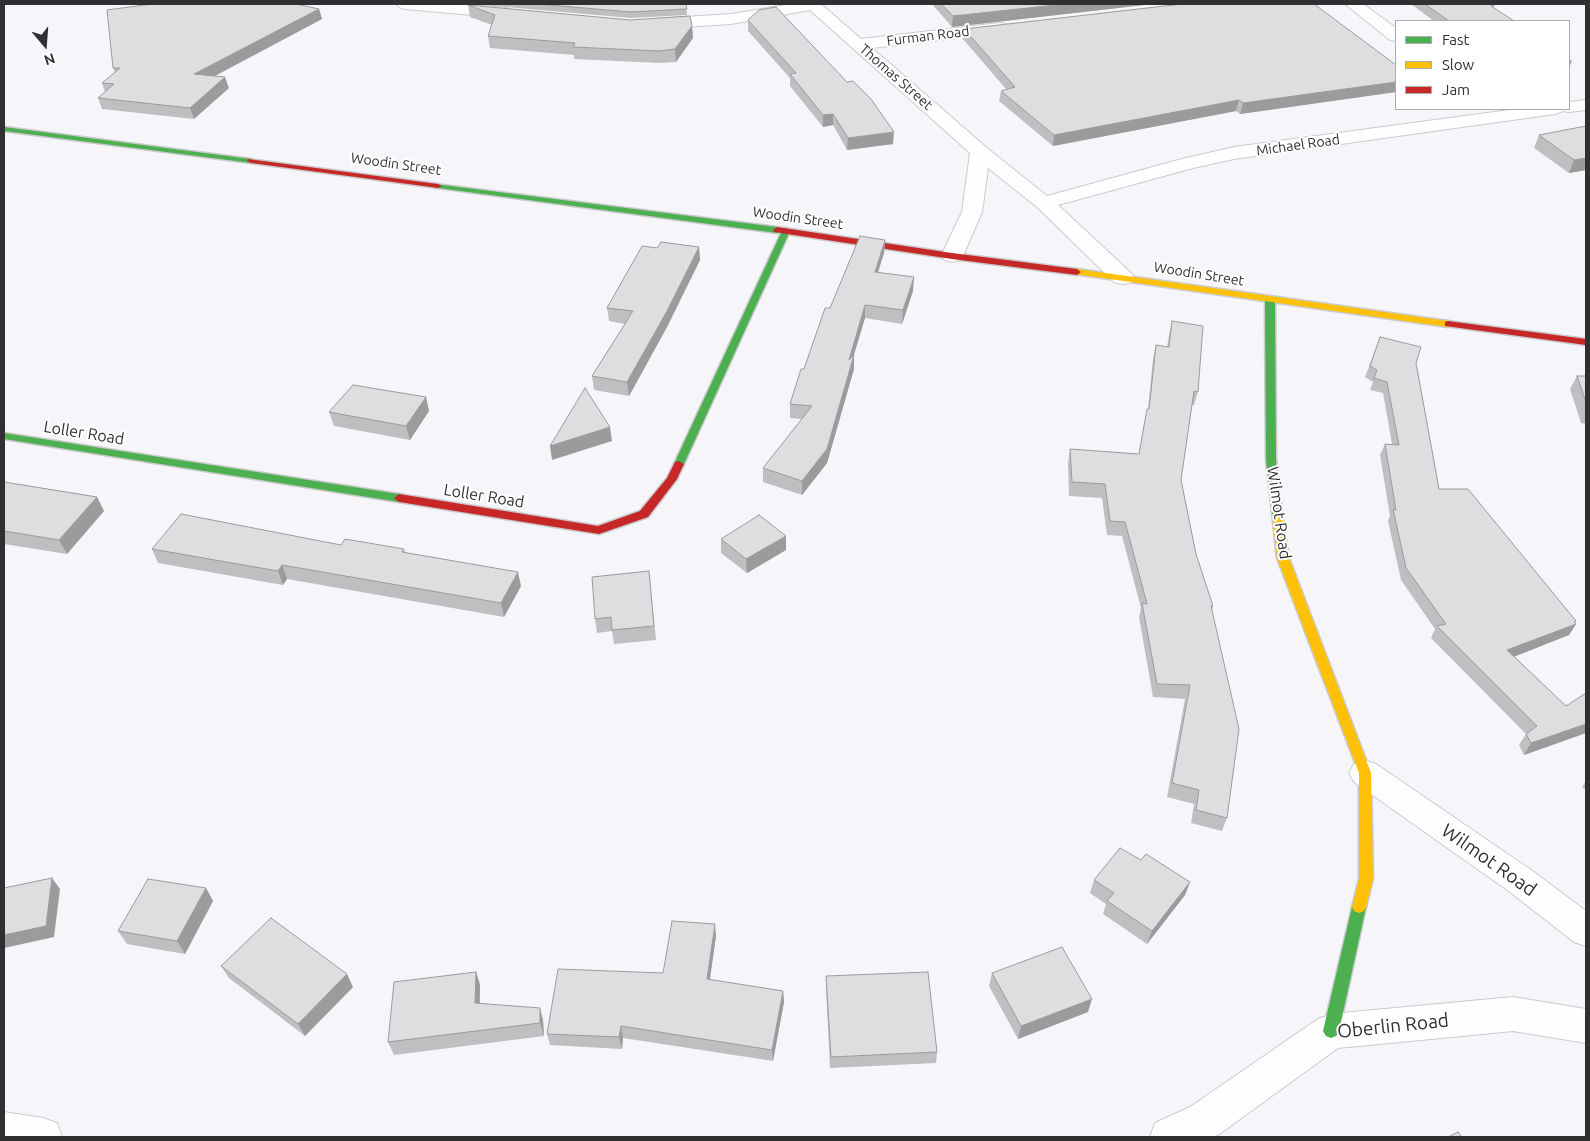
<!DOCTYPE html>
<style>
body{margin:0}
#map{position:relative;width:1590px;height:1141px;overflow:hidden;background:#f6f6fa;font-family:Ubuntu,sans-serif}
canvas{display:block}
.frame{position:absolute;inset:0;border:5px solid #303032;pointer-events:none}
.legend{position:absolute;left:1395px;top:20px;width:175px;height:90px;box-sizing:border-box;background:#fff;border:1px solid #acacad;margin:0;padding:6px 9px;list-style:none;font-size:15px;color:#303032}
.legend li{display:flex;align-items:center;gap:10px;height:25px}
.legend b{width:25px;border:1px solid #acacad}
.north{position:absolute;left:20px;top:20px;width:50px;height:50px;-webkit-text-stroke:4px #fff;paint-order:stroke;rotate:162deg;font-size:14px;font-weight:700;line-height:20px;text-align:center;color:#303032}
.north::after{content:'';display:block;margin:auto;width:18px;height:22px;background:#303032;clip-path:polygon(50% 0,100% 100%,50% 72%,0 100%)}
</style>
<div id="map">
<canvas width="1590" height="1141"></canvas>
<div class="frame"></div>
<ul class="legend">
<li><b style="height:6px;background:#4caf50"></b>Fast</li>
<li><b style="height:6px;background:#ffc107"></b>Slow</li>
<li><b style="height:6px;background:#c62828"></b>Jam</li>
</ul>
<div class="north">N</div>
</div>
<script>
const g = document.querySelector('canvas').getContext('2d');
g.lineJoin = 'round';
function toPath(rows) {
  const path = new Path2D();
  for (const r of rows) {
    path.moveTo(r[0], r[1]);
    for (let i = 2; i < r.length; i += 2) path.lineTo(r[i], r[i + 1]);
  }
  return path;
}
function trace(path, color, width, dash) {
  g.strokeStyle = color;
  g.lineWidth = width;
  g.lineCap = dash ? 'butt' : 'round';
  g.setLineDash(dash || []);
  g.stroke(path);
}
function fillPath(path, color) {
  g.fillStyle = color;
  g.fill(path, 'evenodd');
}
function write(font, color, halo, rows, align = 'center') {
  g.font = font + ' Ubuntu,sans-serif';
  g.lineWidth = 4;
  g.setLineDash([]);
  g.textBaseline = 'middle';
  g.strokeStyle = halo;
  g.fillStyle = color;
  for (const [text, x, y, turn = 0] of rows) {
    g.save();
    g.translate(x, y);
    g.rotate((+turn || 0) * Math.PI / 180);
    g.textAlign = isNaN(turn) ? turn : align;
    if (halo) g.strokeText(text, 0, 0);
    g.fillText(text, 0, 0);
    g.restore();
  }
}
const street = toPath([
 [397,4,457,4,506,8,512,10,514,13,512,16,506,18,405,9,399,7,397,4],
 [792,4,821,4,861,39,1000,23,1006,24,1008,28,1006,32,1000,33,872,48,987,148,1047,196,1182,159,1234,147,1517,109,1569,109,1569,102,1586,100,1586,110,1569,112,1563,111,1555,114,1234,159,1193,168,1058,205,1131,273,1134,278,1131,283,1123,284,1115,283,1037,207,988,168,982,212,963,256,959,260,952,262,945,260,941,256,962,212,970,153,810,10,731,24,653,29,647,27,645,24,647,21,653,19,731,14,792,4],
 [1345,4,1363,4,1396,28,1396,41,1390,40,1345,4],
 [1365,760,1376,764,1534,872,1586,911,1586,946,1574,942,1510,892,1354,782,1349,773,1354,764,1365,760],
 [1513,997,1586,1009,1586,1043,1513,1031,1338,1048,1218,1135,1212,1137,1150,1137,1155,1123,1190,1107,1318,1019,1331,1014,1513,997],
 [4,1112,43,1118,57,1123,62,1137,4,1137,4,1112]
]);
const fast = toPath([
 [4,127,251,159,255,161,251,163,4,131,4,127],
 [435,184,777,227,781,230,777,233,438,188,435,188,435,184],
 [786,228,790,231,684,464,683,466,675,466,674,464,782,231,786,228],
 [1270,297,1275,300,1276,460,1283,520,1278,524,1273,520,1266,460,1265,300,1270,297],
 [4,433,399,494,404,498,399,502,4,439,4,433],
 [1359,901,1364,903,1366,907,1339,1031,1336,1036,1331,1038,1326,1036,1323,1031,1352,907,1354,903,1359,901]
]);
const slow = toPath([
 [1077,269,1448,321,1453,324,1448,327,1074,274,1073,272,1077,269],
 [1278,516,1283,520,1289,558,1371,773,1373,879,1366,907,1364,911,1359,913,1354,911,1352,907,1359,879,1359,773,1277,558,1273,520,1278,516]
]);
const jam = toPath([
 [248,159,438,184,442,186,438,188,251,163,247,161,248,159],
 [777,227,952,253,1077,269,1081,272,1077,275,952,259,774,232,773,230,777,227],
 [1448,321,1586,339,1586,345,1445,326,1445,322,1448,321],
 [679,461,684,464,677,479,648,517,599,534,399,502,394,498,399,494,598,526,640,511,667,478,675,462,679,461]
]);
trace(street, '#cbcbce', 2);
trace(fast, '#cbcbce', 3);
trace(slow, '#cbcbce', 3);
trace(jam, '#cbcbce', 3);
fillPath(street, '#fefefe');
fillPath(fast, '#4caf50');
fillPath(slow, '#ffc107');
fillPath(jam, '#c62828');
fillPath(toPath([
 [472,4,686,4,687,15,631,18],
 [932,4,1153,4,952,27],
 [1411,4,1496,4,1493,8,1514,21,1434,21],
 [468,5,692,26,693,38,676,62,660,63,574,59,574,55,490,48,488,36,492,25,470,17],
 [319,9,322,19,214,76,229,88,194,119,102,109,98,98,105,92,102,83,115,73,113,68],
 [748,20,893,144,847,150,833,125,823,127,790,86,790,78,748,31],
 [964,29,1396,65,1396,92,1240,114,1236,111,1053,146,999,101,1001,91,1006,89,963,39],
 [1586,126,1586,170,1569,173,1534,148,1539,135],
 [885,240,884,253,878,272,913,291,902,324,865,318,854,355,854,369,827,463,802,495,763,482,763,468,802,419,790,418,790,404,830,308],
 [699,247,700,260,667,327,629,396,594,390,592,376,625,324,609,321,607,308,657,248],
 [1172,321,1198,392,1194,405,1192,405,1181,480,1196,554,1213,606,1212,611,1227,818,1222,831,1191,823,1194,804,1167,797,1185,699,1153,697,1139,617,1141,608,1122,536,1107,535,1102,498,1069,496,1068,463,1070,449,1139,454,1144,423,1148,409,1153,359,1156,345,1167,347,1169,335],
 [1380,337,1416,363,1439,489,1576,624,1569,635,1514,656,1566,706,1586,693,1586,733,1524,755,1519,745,1526,734,1431,638,1435,629,1401,580,1388,521,1390,516,1380,455,1385,444,1392,444,1383,393,1370,390,1373,382,1365,377],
 [1577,376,1586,376,1586,424,1581,423,1570,389],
 [426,397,429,411,410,440,334,426,329,412],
 [4,482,97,497,104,511,67,554,4,544],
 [721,539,786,550,747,573,721,553],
 [341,545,404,549,405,552,521,586,504,617,287,579,283,585,158,563,152,549],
 [649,571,656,640,614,644,612,631,597,633,595,619],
 [1586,781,1586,790,1582,787],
 [1141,860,1190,882,1185,895,1147,944,1103,914,1106,904,1090,893,1094,880],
 [206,888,213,901,185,954,127,944,118,931],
 [716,936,710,980,783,991,784,1002,773,1061,623,1038,622,1049,550,1045,547,1034,663,973],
 [221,966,353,987,305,1036,229,978],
 [476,972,480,985,480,1003,543,1020,544,1036,394,1055,388,1042],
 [992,973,1088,1012,1018,1039,989,986],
 [826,976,937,1052,936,1063,830,1068,826,988]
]), '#c0bec0');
fillPath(toPath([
 [1065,4,1153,4,952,27,953,16],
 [319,9,322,19,198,85,194,74],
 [692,26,693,38,676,62,675,49],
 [1572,60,1569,69,1569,61],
 [225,77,229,88,194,119,190,108],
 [1396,82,1396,92,1240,114,1243,103],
 [1239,100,1236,111,1053,146,1054,135],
 [833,114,833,125,823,127,823,115],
 [894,132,893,144,847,150,848,138],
 [1586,158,1586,170,1569,173,1574,160],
 [885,240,884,253,874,285,875,272],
 [699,247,700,260,667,327,629,396,627,382],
 [914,277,913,291,902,324,903,310],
 [865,305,865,318,848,374,849,360],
 [854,355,854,369,827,463,802,495,802,481],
 [426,397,429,411,410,440,406,426],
 [610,427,612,441,552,460,550,446],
 [97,497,104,511,67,554,59,540],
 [786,536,786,550,747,573,746,559],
 [282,565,287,579,283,585,278,571],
 [518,572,521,586,504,617,501,603],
 [1576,621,1574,624,1576,624,1569,635,1501,662,1507,650],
 [1586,724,1586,733,1524,755,1531,743],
 [52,878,60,889,54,937,4,948,4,935],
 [1190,882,1185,895,1147,944,1152,931],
 [206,888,213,901,185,954,177,941],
 [715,924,716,936,708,991,707,979],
 [476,972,480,985,479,1016,475,1003],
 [347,974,353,987,305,1036,298,1024],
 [783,991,784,1002,773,1061,772,1050],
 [1092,999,1088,1012,1018,1039,1021,1026],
 [540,1008,543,1020,544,1036,540,1023],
 [621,1026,623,1038,622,1049,619,1037]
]), '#9c9b9c');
const building = toPath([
 [152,4,296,4,319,9,194,74,225,77,190,108,98,98,114,84,102,83,120,68,113,68,107,10,152,4],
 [537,4,686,4,687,9,631,12,537,4],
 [941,4,1065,4,953,16,941,4],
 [1182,4,1314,4,1396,65,1396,82,1243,103,1239,100,1054,135,1001,91,1015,87,964,29,1182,4],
 [1425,4,1493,4,1491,6,1514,21,1449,21,1425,4],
 [468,5,630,20,690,16,692,26,675,49,659,51,573,47,575,43,488,36,495,15,468,5],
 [776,7,847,82,853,81,871,99,894,132,848,138,833,114,823,115,790,74,796,73,748,20,759,10,776,7],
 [1586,126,1586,158,1574,160,1539,135,1586,126],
 [860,236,885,240,875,272,914,277,903,310,865,305,849,360,854,355,827,449,802,481,763,468,812,406,790,404,801,369,804,369,825,308,830,308,860,236],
 [661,242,699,247,666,313,627,382,592,376,633,311,607,308,642,246,657,248,661,242],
 [1172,321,1203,326,1198,392,1194,391,1181,480,1196,554,1213,606,1211,606,1239,729,1227,818,1196,810,1199,790,1172,783,1190,685,1157,684,1142,603,1147,604,1125,522,1110,521,1105,484,1072,482,1070,449,1139,454,1147,409,1149,409,1156,345,1169,347,1172,321],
 [1380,337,1421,347,1416,363,1439,489,1468,489,1576,621,1574,622,1576,624,1507,650,1566,706,1586,693,1586,724,1531,743,1526,734,1537,726,1437,626,1446,624,1406,568,1393,509,1396,510,1385,444,1399,445,1387,382,1374,378,1377,370,1370,366,1380,337],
 [1577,376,1586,376,1586,402,1577,376],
 [353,385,426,397,406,426,329,412,353,385],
 [585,388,610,427,550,446,585,388],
 [4,482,97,497,59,540,4,531,4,482],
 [181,514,341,545,345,539,404,549,402,552,518,572,501,603,282,565,278,571,152,549,181,514],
 [759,515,786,536,746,559,721,539,759,515],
 [649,571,654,626,612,630,611,617,595,619,592,577,649,571],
 [1120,848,1141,860,1146,854,1190,882,1152,931,1107,901,1114,893,1094,880,1120,848],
 [52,878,46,926,4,935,4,888,52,878],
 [148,879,206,888,177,941,118,931,148,879],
 [271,918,347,974,298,1024,221,966,271,918],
 [672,921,715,924,707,979,783,991,772,1050,621,1026,619,1037,547,1034,558,969,663,973,672,921],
 [1062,947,1092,999,1021,1026,992,973,1062,947],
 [476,972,475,1003,540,1008,540,1023,388,1042,394,982,476,972],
 [928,972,937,1052,831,1057,826,976,928,972],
 [1458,1132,1462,1137,1448,1137,1458,1132]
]);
fillPath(building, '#dfdddf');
trace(building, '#9c9b9c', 1);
write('14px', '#303032', '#fff', [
 ["Furman Road",928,36,-7],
 ["Thomas Street",896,77,41],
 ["Michael Road",1298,145,-8],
 ["Woodin Street",396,164,8],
 ["Woodin Street",798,218,8],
 ["Woodin Street",1199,274,9]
]);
write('16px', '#303032', '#fff', [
 ["Loller Road",84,433,9],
 ["Loller Road",484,496,9],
 ["Wilmot Road",1279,513,82]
]);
write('19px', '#303032', '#fff', [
 ["Wilmot Road",1489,860,35],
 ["Oberlin Road",1393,1026,-6]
]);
</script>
